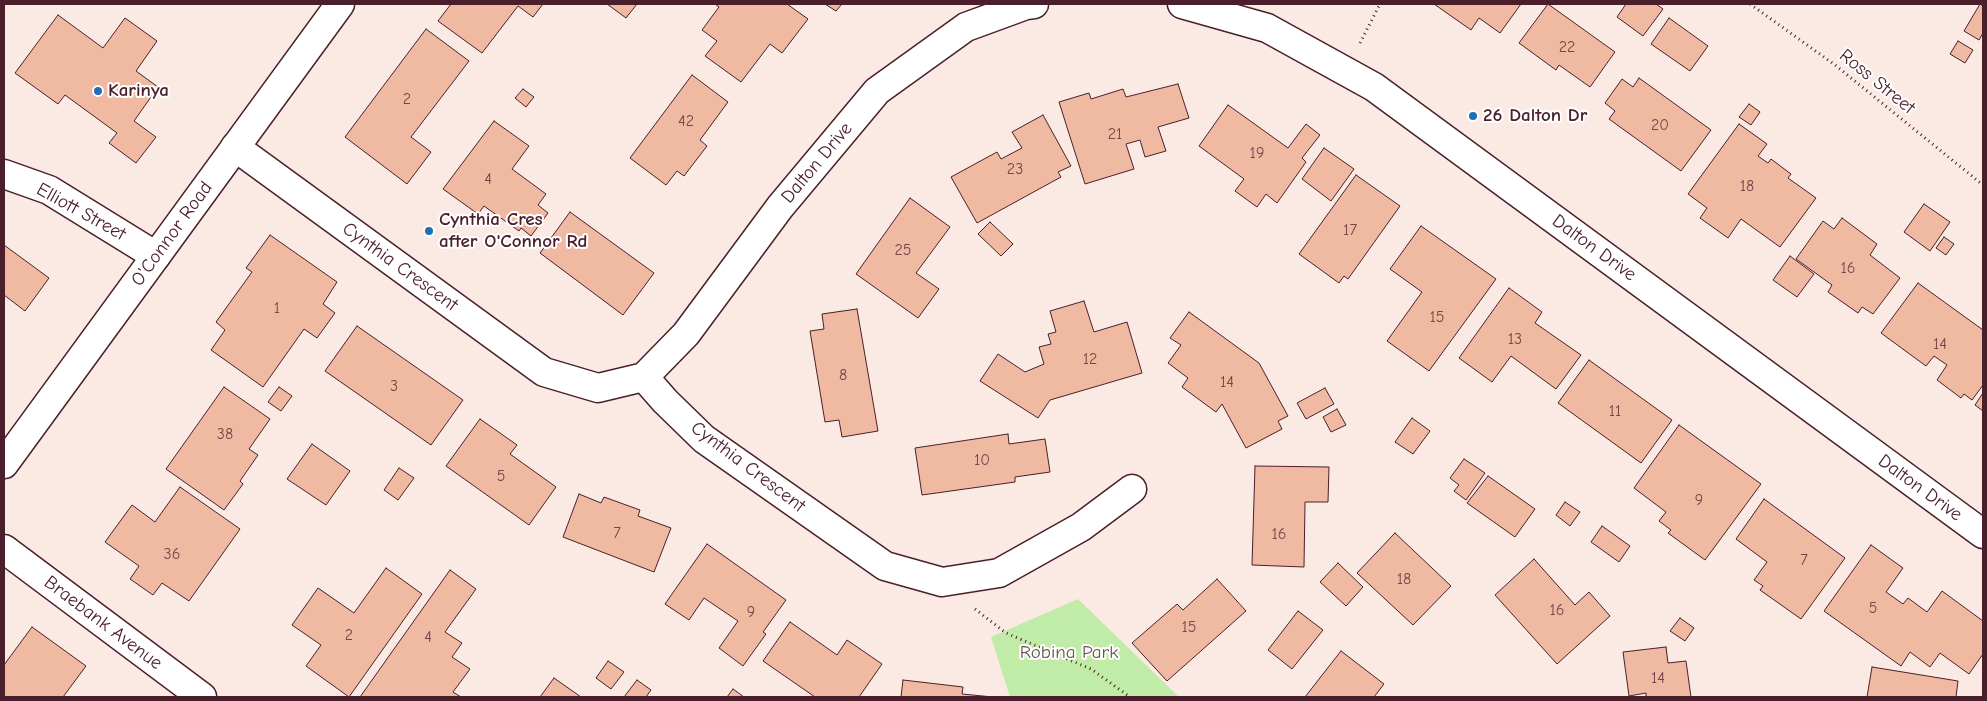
<!DOCTYPE html>
<style>
body{margin:0}
#map{position:relative;width:1987px;height:701px;overflow:hidden;background:#faeae3;font-family:"Comic Neue",sans-serif}
canvas{display:block}
.frame{position:absolute;inset:0;border:5px solid #4a1f2b;pointer-events:none}
</style>
<div id="map">
<canvas width="1987" height="701"></canvas>
<div class="frame"></div>
</div>
<script>
const g = document.querySelector('canvas').getContext('2d');
g.lineJoin = 'round';
function fillPath(path, color) {
  g.fillStyle = color;
  g.fill(path, 'evenodd');
}
function toPath(rows) {
  const path = new Path2D();
  for (const r of rows) {
    path.moveTo(r[0], r[1]);
    for (let i = 2; i < r.length; i += 2) path.lineTo(r[i], r[i + 1]);
  }
  return path;
}
function trace(path, color, width, dash) {
  g.strokeStyle = color;
  g.lineWidth = width;
  g.lineCap = dash ? 'butt' : 'round';
  g.setLineDash(dash || []);
  g.stroke(path);
}
function write(font, color, halo, rows, align = 'center') {
  g.font = font + ' "Comic Neue",sans-serif';
  g.lineWidth = 4;
  g.setLineDash([]);
  g.textBaseline = 'middle';
  g.strokeStyle = halo;
  g.fillStyle = color;
  for (const [text, x, y, turn = 0] of rows) {
    g.save();
    g.translate(x, y);
    g.rotate((+turn || 0) * Math.PI / 180);
    g.textAlign = isNaN(turn) ? turn : align;
    if (halo) g.strokeText(text, 0, 0);
    g.fillText(text, 0, 0);
    g.restore();
  }
}
fillPath(toPath([
 [1078,599,1179,697,1010,697,991,637]
]), '#c1eca8');
const building = toPath([
 [451,4,543,4,533,17,518,6,482,53,438,21,451,4],
 [607,4,637,4,626,18,607,4],
 [715,4,787,4,808,19,782,53,770,44,741,82,705,56,717,41,702,30,719,7,715,4],
 [825,4,842,4,836,11,825,4],
 [1434,4,1521,4,1500,33,1479,18,1471,30,1434,4],
 [1548,4,1615,52,1590,87,1559,65,1556,70,1519,43,1548,4],
 [1626,4,1656,4,1663,9,1643,36,1617,17,1626,4],
 [1980,4,1983,6,1983,33,1979,40,1964,31,1980,4],
 [58,15,103,48,125,18,157,41,136,71,158,87,134,121,156,137,136,163,109,143,117,133,65,95,58,104,15,73,58,15],
 [1669,18,1708,46,1690,71,1651,44,1669,18],
 [426,29,469,61,411,137,431,152,407,184,345,137,426,29],
 [1958,41,1973,50,1965,63,1950,54,1958,41],
 [692,75,728,102,700,140,707,146,684,176,677,171,666,185,630,158,692,75],
 [1639,78,1711,130,1681,171,1609,119,1615,111,1605,103,1622,79,1633,87,1639,78],
 [1178,84,1189,118,1158,127,1166,151,1145,157,1140,140,1126,144,1134,169,1085,184,1059,102,1089,93,1091,99,1123,89,1126,97,1178,84],
 [523,89,534,97,526,107,515,98,523,89],
 [1749,104,1760,112,1751,125,1739,117,1749,104],
 [1228,105,1288,148,1306,124,1320,135,1302,158,1306,162,1277,203,1266,194,1257,207,1235,191,1244,179,1199,146,1228,105],
 [1043,115,1071,166,1058,172,1061,177,977,223,951,177,997,152,1001,159,1022,148,1012,132,1043,115],
 [494,121,529,146,512,169,546,194,538,205,548,213,531,236,521,228,519,231,484,206,478,214,443,189,494,121],
 [1739,124,1767,144,1758,156,1768,163,1771,159,1791,174,1788,178,1816,198,1780,247,1741,219,1728,238,1700,218,1707,208,1688,194,1739,124],
 [1324,148,1354,169,1331,201,1302,179,1324,148],
 [1356,175,1400,206,1348,279,1344,276,1339,283,1299,254,1356,175],
 [910,198,950,227,916,273,939,289,918,318,856,274,910,198],
 [1924,204,1950,222,1930,251,1904,232,1924,204],
 [570,212,654,273,623,315,540,253,570,212],
 [1842,218,1877,244,1870,255,1900,278,1873,314,1862,307,1858,313,1828,292,1832,285,1796,259,1823,221,1834,229,1842,218],
 [990,222,1013,244,1001,256,978,234,990,222],
 [1421,226,1496,279,1429,371,1387,341,1422,292,1390,269,1421,226],
 [270,235,337,282,323,304,335,313,317,338,304,329,263,387,211,350,225,330,216,322,252,272,246,268,270,235],
 [1944,237,1954,244,1946,255,1936,248,1944,237],
 [4,245,49,278,25,311,4,295,4,245],
 [1790,256,1814,274,1797,297,1773,280,1790,256],
 [1918,283,1983,330,1983,385,1972,400,1964,394,1961,398,1937,380,1947,365,1934,356,1926,366,1881,333,1918,283],
 [1509,288,1542,312,1535,323,1581,355,1556,389,1511,356,1492,382,1459,358,1509,288],
 [1084,301,1094,332,1127,322,1142,373,1050,400,1038,418,980,381,998,354,1025,372,1044,364,1039,347,1051,344,1048,334,1056,332,1050,311,1084,301],
 [857,309,878,431,842,437,839,420,825,422,810,331,824,329,822,314,857,309],
 [1189,312,1259,363,1288,416,1278,421,1282,429,1246,448,1222,404,1216,412,1182,387,1188,378,1168,363,1181,345,1170,338,1189,312],
 [357,326,463,400,431,445,325,371,357,326],
 [1589,360,1672,420,1641,463,1558,403,1589,360],
 [224,387,270,419,249,449,258,455,240,481,243,484,224,510,166,469,224,387],
 [279,387,292,396,281,411,268,402,279,387],
 [1325,388,1334,404,1306,419,1297,403,1325,388],
 [1983,393,1983,411,1975,405,1983,393],
 [1337,409,1346,425,1331,432,1323,417,1337,409],
 [1412,418,1430,431,1413,454,1395,442,1412,418],
 [480,419,517,445,510,454,556,487,529,525,446,466,480,419],
 [1679,425,1761,484,1705,560,1668,533,1671,530,1659,521,1666,512,1634,488,1679,425],
 [1008,434,1009,444,1045,439,1050,472,1015,477,1015,482,922,495,915,448,1008,434],
 [312,444,350,471,326,505,287,479,312,444],
 [1464,459,1485,473,1466,500,1454,491,1459,485,1450,478,1464,459],
 [1255,466,1329,467,1328,502,1305,502,1304,567,1252,565,1255,466],
 [399,468,414,478,398,500,384,490,399,468],
 [1488,476,1535,509,1515,537,1467,503,1488,476],
 [180,487,240,529,189,601,162,583,153,595,130,579,139,566,105,542,132,505,155,522,180,487],
 [579,494,601,503,604,497,640,510,638,516,671,528,654,572,563,537,579,494],
 [1764,499,1845,558,1801,619,1760,590,1763,586,1754,580,1767,562,1736,539,1764,499],
 [1565,502,1580,512,1570,526,1556,515,1565,502],
 [1602,526,1630,546,1619,562,1591,542,1602,526],
 [1395,533,1451,586,1413,625,1357,573,1395,533],
 [707,544,786,600,763,632,766,634,743,666,719,648,738,621,704,598,689,620,665,604,707,544],
 [1871,545,1903,568,1886,592,1903,604,1908,598,1927,612,1942,591,1983,621,1983,654,1969,674,1940,653,1930,667,1910,652,1901,666,1824,611,1871,545],
 [1534,559,1575,605,1589,592,1610,616,1557,664,1495,595,1534,559],
 [1338,563,1363,587,1346,606,1320,582,1338,563],
 [386,568,422,594,349,697,306,666,321,645,292,625,318,588,354,613,386,568],
 [450,570,476,589,445,632,462,643,452,657,470,669,453,692,461,697,360,697,450,570],
 [1217,579,1246,611,1167,681,1132,643,1177,604,1183,610,1217,579],
 [1298,611,1323,630,1292,669,1268,650,1298,611],
 [1680,618,1694,628,1685,641,1670,631,1680,618],
 [790,622,837,655,847,640,882,664,859,697,815,697,763,661,790,622],
 [32,627,86,666,63,697,4,697,4,665,32,627],
 [1666,647,1668,663,1686,661,1691,697,1646,697,1646,693,1629,696,1623,652,1666,647],
 [1341,651,1384,684,1374,697,1305,697,1341,651],
 [608,661,624,672,611,689,596,678,608,661],
 [1872,667,1958,681,1956,697,1867,697,1872,667],
 [554,678,581,697,540,697,554,678],
 [637,680,651,690,646,697,624,697,637,680],
 [903,680,963,687,962,694,993,697,901,697,903,680],
 [733,689,744,697,727,697,733,689]
]);
fillPath(building, '#efb9a2');
trace(building, '#4a1f2b', 1);
const street = toPath([
 [1182,4,1267,28,1374,87,1983,534],
 [235,147,544,372,598,388,644,377],
 [4,174,49,190,156,256],
 [644,377,665,401,704,439,885,566,942,582,999,573,1081,527,1132,489],
 [644,377,686,334,780,207,877,91,966,27,1026,5,1034,4],
 [4,549,202,697]
]);
const secondary = toPath([
 [4,464,340,4]
]);
trace(street, '#4a1f2b', 31);
trace(secondary, '#4a1f2b', 31);
trace(toPath([
 [1750,4,1835,65,1983,185],
 [1360,43,1380,4],
 [975,609,1006,633,1091,669,1130,697]
]), '#4a1f2b', 3, [1, 4]);
trace(street, '#fff', 28);
trace(secondary, '#fff', 28);
for (const [x, y, r, color] of [
 [98,91,5,"#1f6fb2"],
 [1473,116,5,"#1f6fb2"],
 [429,231,5,"#1f6fb2"]
]) {
  const dot = new Path2D();
  dot.arc(x, y, r, 0, 2 * Math.PI);
  g.fillStyle = color;
  g.fill(dot);
  trace(dot, '#fff', 2);
}
write('16px', '#734649', null, [
 ["22",1567,47],
 ["2",407,99],
 ["42",686,121],
 ["20",1660,125],
 ["21",1115,134],
 ["19",1257,153],
 ["23",1015,169],
 ["4",488,179],
 ["18",1747,186],
 ["17",1350,230],
 ["25",903,250],
 ["16",1848,268],
 ["1",277,308],
 ["15",1437,317],
 ["13",1515,339],
 ["14",1940,344],
 ["12",1090,359],
 ["8",843,375],
 ["14",1227,382],
 ["3",394,386],
 ["11",1615,411],
 ["38",225,434],
 ["10",982,460],
 ["5",501,476],
 ["9",1699,500],
 ["7",617,533],
 ["16",1279,534],
 ["36",172,554],
 ["7",1804,560],
 ["18",1404,579],
 ["5",1873,608],
 ["16",1557,610],
 ["9",751,612],
 ["15",1189,627],
 ["2",349,635],
 ["4",428,637],
 ["14",1658,678]
]);
write('19px', '#4a1f2b', '#fff', [
 ["Ross Street",1877,82,39],
 ["Dalton Drive",817,163,-50],
 ["Elliott Street",81,212,29],
 ["O'Connor Road",172,234,-54],
 ["Dalton Drive",1594,248,36],
 ["Cynthia Crescent",400,267,36],
 ["Cynthia Crescent",748,467,37],
 ["Dalton Drive",1920,488,36],
 ["Braebank Avenue",103,623,37]
]);
write('bold 19px', '#4a1f2b', '#fff', [
 ["Karinya",108,91],
 ["26 Dalton Dr",1483,116],
 ["Cynthia Cres",439,220],
 ["after O'Connor Rd",439,242]
], 'left');
write('19px', '#68524a', '#fff', [
 ["Robina Park",1069,653]
]);
</script>
